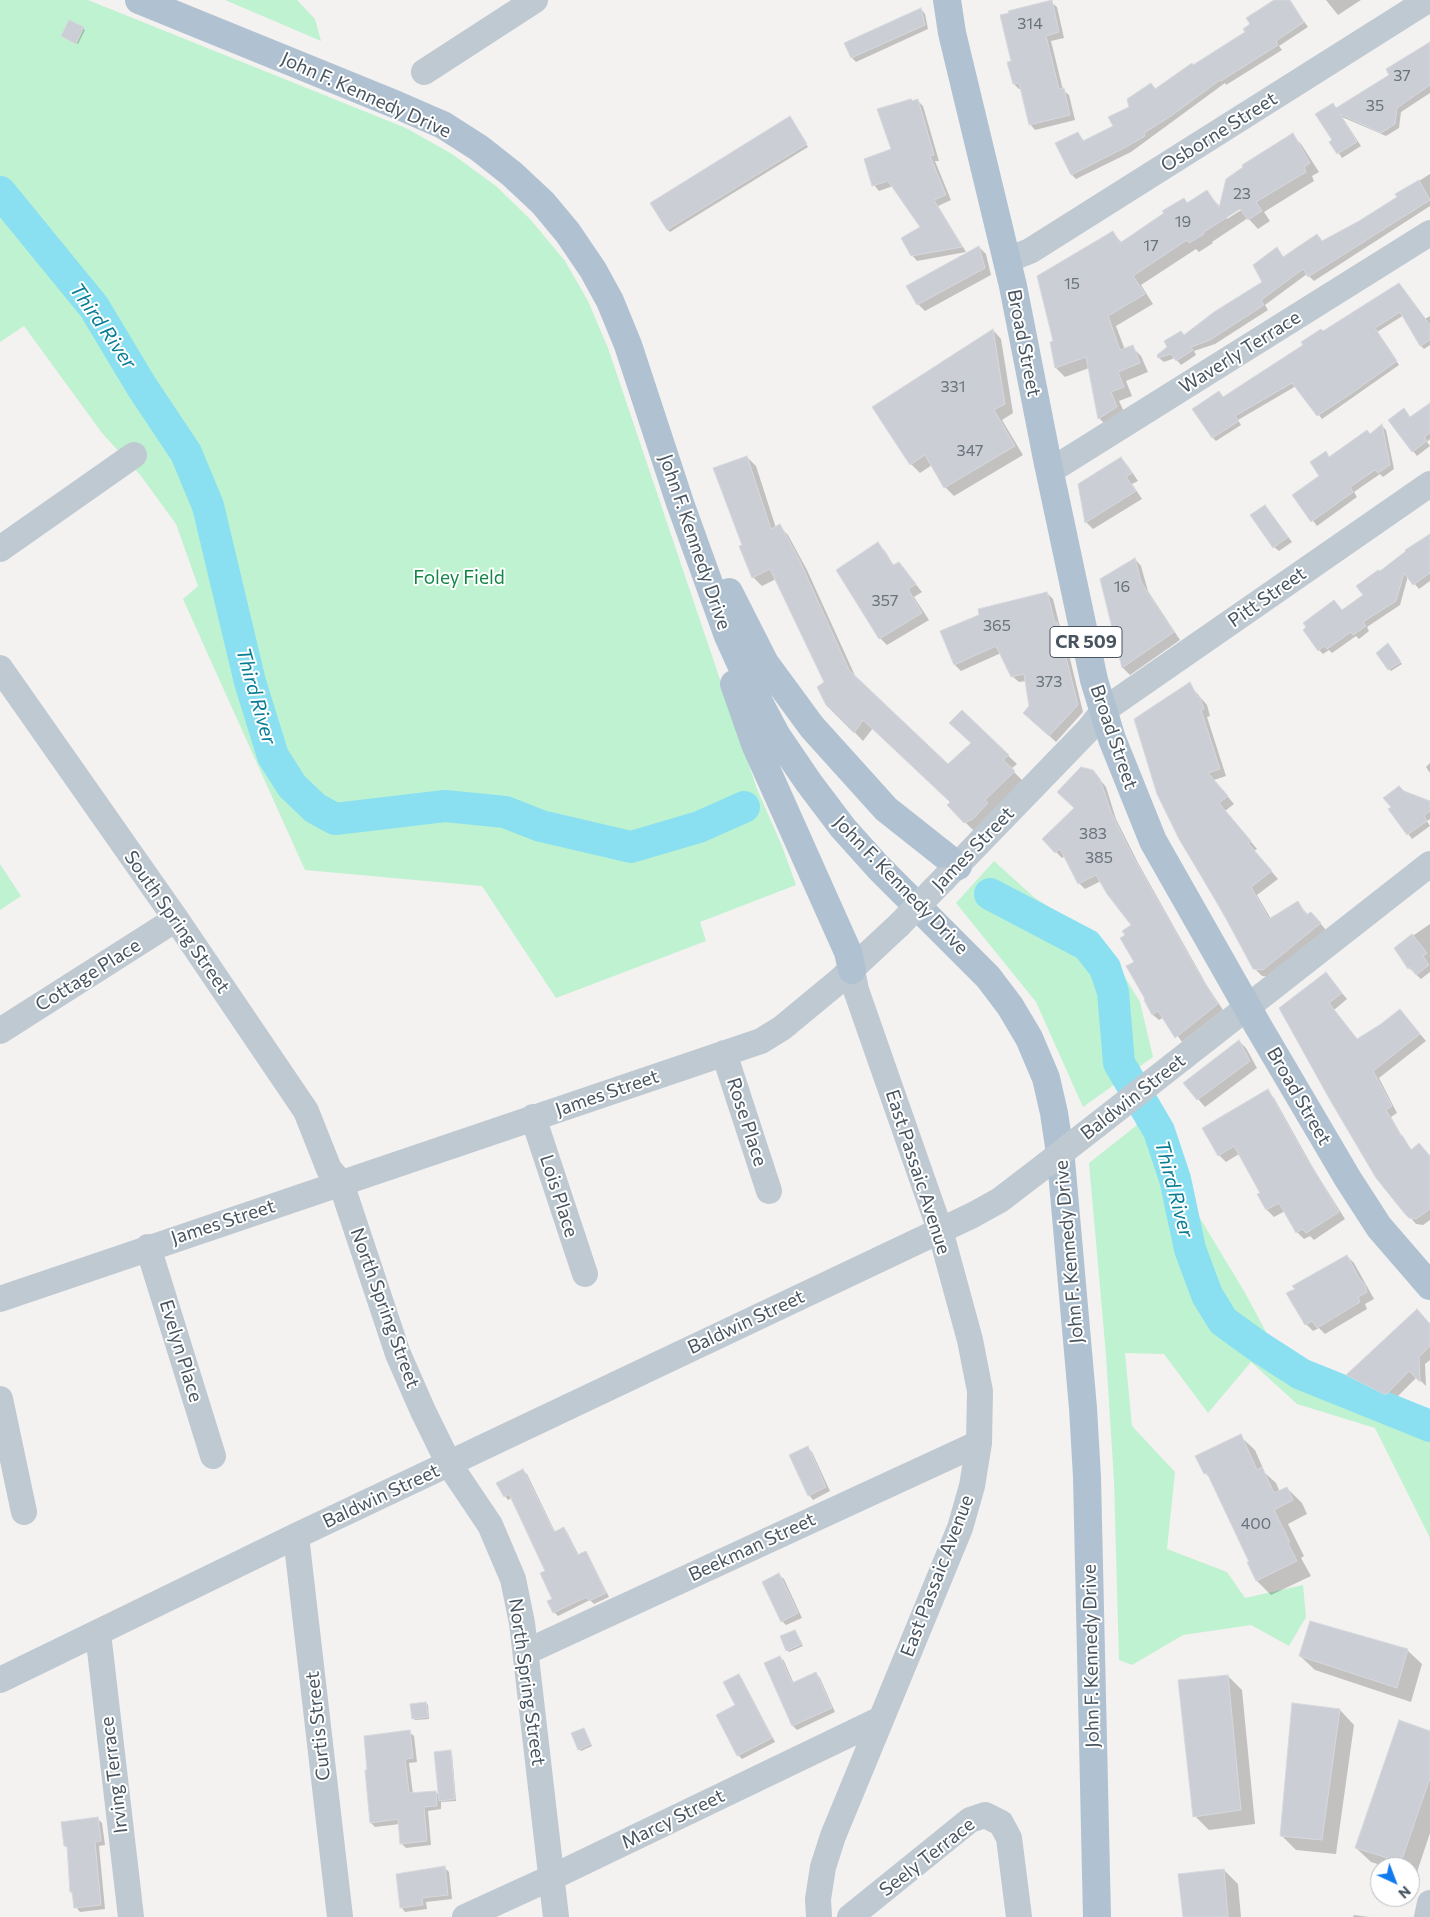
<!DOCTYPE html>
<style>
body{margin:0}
#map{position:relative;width:1430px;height:1917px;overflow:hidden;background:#f4f1f1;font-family:Commissioner,sans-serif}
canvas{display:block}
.north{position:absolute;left:1370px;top:1857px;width:50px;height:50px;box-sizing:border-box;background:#fff;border:1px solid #b6bbbf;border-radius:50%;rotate:137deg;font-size:14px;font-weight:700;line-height:20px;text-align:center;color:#485560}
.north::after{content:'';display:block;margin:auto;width:18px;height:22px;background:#117aee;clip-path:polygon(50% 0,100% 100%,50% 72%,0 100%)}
</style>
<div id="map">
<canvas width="1430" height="1917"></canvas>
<div class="north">N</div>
</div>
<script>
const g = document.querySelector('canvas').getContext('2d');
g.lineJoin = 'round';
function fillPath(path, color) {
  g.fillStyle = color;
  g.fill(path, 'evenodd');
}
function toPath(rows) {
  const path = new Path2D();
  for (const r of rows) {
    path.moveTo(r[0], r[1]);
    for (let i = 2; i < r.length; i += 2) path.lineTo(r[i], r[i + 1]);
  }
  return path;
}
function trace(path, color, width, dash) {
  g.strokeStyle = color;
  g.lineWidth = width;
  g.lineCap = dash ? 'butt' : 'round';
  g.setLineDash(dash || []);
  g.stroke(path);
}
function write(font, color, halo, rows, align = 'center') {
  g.font = font + ' Commissioner,sans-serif';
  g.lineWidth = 4;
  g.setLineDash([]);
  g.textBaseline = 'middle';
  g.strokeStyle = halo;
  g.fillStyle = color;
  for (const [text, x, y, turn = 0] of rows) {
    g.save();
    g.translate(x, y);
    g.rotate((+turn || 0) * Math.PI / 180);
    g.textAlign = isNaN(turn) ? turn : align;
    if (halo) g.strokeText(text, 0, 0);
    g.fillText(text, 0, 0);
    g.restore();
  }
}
fillPath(toPath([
 [0,0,88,0,406,128,452,154,496,186,530,219,565,261,588,301,608,348,757,789,782,846,796,885,700,922,706,941,556,998,482,886,305,870,183,599,198,586,176,524,141,476,102,433,24,326,0,342],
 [225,0,297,0,315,19,321,41],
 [994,861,1035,898,1103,941,1140,1002,1153,1057,1083,1107,1036,1002,956,903],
 [0,864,21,896,0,910],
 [1156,1110,1195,1210,1244,1291,1272,1343,1430,1421,1430,1538,1375,1428,1297,1404,1251,1362,1208,1413,1164,1354,1125,1353,1132,1426,1175,1472,1167,1549,1227,1572,1245,1598,1303,1585,1306,1617,1289,1646,1251,1625,1183,1635,1132,1665,1119,1660,1114,1481,1106,1355,1089,1163]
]), '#bff2d0');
fillPath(toPath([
 [1276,0,1290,2,1308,27,1279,46,1282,50,1226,85,1225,83,1131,152,1076,179,1072,175,1078,133,1084,141,1115,126,1151,84,1156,89,1247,32],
 [1326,0,1361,0,1338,15],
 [1051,2,1057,7,1064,38,1051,41,1063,90,1069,95,1075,120,1035,130,1030,124,1022,89,1019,89,1014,84,1013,62],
 [921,9,925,14,928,29,856,62,852,58],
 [83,28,85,30,78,44,62,36],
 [1430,43,1430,93,1401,112,1399,128,1386,136,1342,117,1361,146,1342,158,1331,142,1333,140,1333,104,1337,109,1391,75],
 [917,100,923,106,939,161,935,161,951,200,938,206,966,252,917,261,912,255,921,228,893,186,879,191,874,185],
 [792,120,808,147,670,232,668,230,652,203],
 [1292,135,1301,144,1319,172,1312,176,1314,181,1264,212,1270,221,1258,229,1248,218,1212,242,1213,243,1199,252,1196,249,1141,285,1153,304,1116,326,1125,350,1132,347,1141,356,1148,372,1126,381,1132,396,1119,401,1126,416,1108,427,1099,418,1089,368,1065,377,1056,368,1055,341,1113,233,1122,243,1207,192,1220,207],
 [1245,204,1246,207,1227,219,1227,216],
 [1430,174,1430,206,1314,281,1307,274,1265,305,1268,310,1215,344,1194,351,1196,355,1181,365,1175,358,1164,362,1159,358,1158,356,1184,336,1264,282,1276,248,1284,258,1317,236,1323,242,1360,222,1398,197,1397,195],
 [979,247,986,254,991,275,925,311,918,304],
 [1399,285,1425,319,1430,316,1430,345,1424,349,1421,346,1404,315,1377,332,1399,365,1322,419,1296,386,1238,420,1241,425,1216,441,1213,438,1219,392,1224,398,1323,332],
 [993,330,1001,339,1013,413,1002,420,1023,455,954,496,945,487,932,465,920,473,911,464,874,407],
 [1430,410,1430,439,1427,442,1430,446,1417,456,1413,451,1410,418],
 [1382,426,1386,430,1394,469,1383,477,1380,474,1354,492,1357,497,1317,526,1294,495,1321,477,1325,453,1330,458,1371,435],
 [747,457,756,466,776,528,779,526,788,535,807,570,857,680,948,766,973,744,962,712,1017,764,1011,769,1023,781,993,810,996,813,974,831,948,805,951,802,873,728,863,741,827,704,826,683,776,579,762,586,753,577,743,545],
 [1121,459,1128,466,1138,481,1132,484,1142,499,1093,529,1087,523,1079,484],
 [1265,506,1292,542,1279,551,1274,547],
 [1430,535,1430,581,1419,589,1408,576,1400,605,1367,627,1369,631,1359,639,1356,636,1332,653,1329,650,1323,654,1319,650,1342,611,1364,596,1380,572],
 [878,544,885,551,894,566,905,571,922,592,914,597,929,620,887,645,880,638],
 [1135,559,1141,566,1148,591,1180,640,1130,675,1123,668,1101,580],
 [1047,593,1053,599,1060,627,1063,630,1083,712,1056,742,1031,719,1026,681,1019,682,1012,676,1001,653,961,671,955,665],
 [1390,647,1402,664,1391,671,1389,669],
 [1189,684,1207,705,1210,716,1207,717,1226,776,1214,780,1234,804,1225,811,1257,849,1254,851,1278,879,1257,895,1271,919,1298,903,1308,915,1318,921,1327,931,1270,977,1262,976,1254,968,1180,839],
 [1430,763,1430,773,1426,767],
 [1093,771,1106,787,1116,819,1138,863,1206,984,1223,1010,1182,1042,1164,1017,1159,1020,1153,1015,1145,1000,1136,962,1127,936,1133,926,1101,881,1085,889,1079,883,1065,856,1062,858,1043,839,1076,809],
 [1404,792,1430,803,1430,819,1427,821,1430,826,1412,839,1390,809],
 [1430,924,1430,972,1421,979,1409,968,1395,948],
 [1326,974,1347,999,1334,1010,1358,1040,1382,1025,1400,1010,1426,1041,1379,1078,1397,1113,1391,1117,1403,1138,1412,1150,1430,1157,1430,1220,1423,1225,1416,1224,1410,1217,1280,1009],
 [1239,1041,1246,1048,1257,1068,1205,1107,1185,1084],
 [1267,1091,1274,1098,1313,1168,1345,1219,1314,1240,1310,1236,1304,1239,1297,1232,1285,1211,1274,1217,1267,1210,1259,1195,1262,1193,1239,1154,1226,1162,1219,1155],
 [1347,1256,1354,1263,1374,1299,1365,1304,1367,1309,1325,1334,1319,1328,1313,1331,1306,1324],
 [1430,1325,1430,1360,1425,1364,1426,1386,1417,1377,1393,1401,1355,1382,1348,1375],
 [1240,1436,1255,1450,1265,1473,1276,1483,1280,1492,1287,1488,1302,1503,1307,1514,1288,1524,1304,1556,1301,1558,1311,1576,1271,1595,1257,1581,1250,1562,1211,1479,1205,1473],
 [807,1448,812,1452,830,1491,813,1500,809,1495],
 [523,1471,527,1474,555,1532,564,1529,567,1532,579,1556,585,1553,589,1557,609,1597,594,1604,590,1600,558,1616,554,1612,547,1571,512,1498,508,1500,505,1496],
 [779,1575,784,1579,802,1618,786,1625,782,1621],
 [795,1631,803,1646,789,1652,787,1650],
 [1407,1650,1422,1664,1411,1702,1315,1670,1300,1656],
 [780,1657,784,1661,794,1684,816,1674,820,1678,835,1712,797,1730,793,1726,765,1664],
 [738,1675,742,1679,775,1742,742,1759,738,1755,737,1706],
 [1228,1676,1242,1690,1255,1824,1209,1830,1195,1816],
 [426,1703,428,1705,429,1719,415,1720,413,1718],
 [1340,1710,1354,1725,1336,1854,1296,1850,1281,1835],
 [584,1729,592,1746,581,1751,579,1749],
 [409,1732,414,1736,417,1762,409,1763,413,1794,436,1792,440,1796,450,1752,452,1754,456,1801,441,1802,441,1809,428,1811,431,1845,406,1848,402,1844,400,1824,375,1827,371,1823],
 [1430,1732,1430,1833,1416,1875,1410,1874,1410,1867,1387,1867,1371,1862,1356,1848],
 [97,1818,102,1823,105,1845,99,1846,105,1909,80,1912,76,1907,69,1849,65,1846],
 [444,1867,449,1872,452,1899,426,1902,427,1909,405,1912,401,1907],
 [1224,1870,1238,1884,1241,1917,1184,1917],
 [1354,1915,1369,1917,1353,1917]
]), '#0003');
trace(toPath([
 [0,192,94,307,142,387,186,453,208,506,250,682,273,756,292,786,315,808,335,819,445,806,505,812,541,826,631,847,699,827,744,807],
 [990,894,1087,945,1105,968,1113,992,1119,1063,1159,1131,1175,1179,1190,1249,1207,1295,1223,1321,1256,1345,1301,1374,1430,1426]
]), '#8ae0f1', 32);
const building = toPath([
 [1052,0,1059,32,1046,36,1059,89,1064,88,1070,115,1029,125,1019,83,1013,84,1007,62,1011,61,1000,15,1009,13,1008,11,1052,0],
 [1274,0,1290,0,1304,22,1276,41,1278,45,1221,81,1220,80,1171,116,1144,133,1145,136,1126,147,1071,175,1055,143,1078,132,1083,141,1113,126,1108,117,1129,107,1127,99,1151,83,1155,89,1192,63,1193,65,1245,32,1243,29,1250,24,1246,18,1274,0],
 [921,8,925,25,851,58,844,43,921,8],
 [69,20,84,27,76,44,61,36,69,20],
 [1430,42,1430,85,1397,108,1395,124,1381,133,1340,114,1357,142,1337,154,1329,142,1332,140,1315,114,1333,103,1336,108,1389,75,1386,69,1430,42],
 [911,99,912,101,918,99,934,155,930,156,946,195,934,200,962,247,911,256,901,238,920,227,888,181,872,186,864,159,891,149,877,109,911,99],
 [790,116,807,144,667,230,650,203,790,116],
 [1293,133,1310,163,1304,167,1306,172,1256,202,1262,211,1248,220,1240,209,1204,232,1204,234,1189,243,1187,240,1133,276,1145,294,1108,316,1120,350,1133,345,1140,363,1118,372,1124,387,1111,392,1117,407,1098,419,1086,357,1055,368,1050,342,1053,341,1037,276,1113,231,1120,243,1164,213,1162,211,1184,198,1187,203,1207,190,1219,208,1226,179,1243,167,1242,165,1293,133],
 [1419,180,1430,200,1308,277,1303,269,1261,300,1264,305,1210,340,1191,347,1193,350,1176,361,1171,354,1158,358,1157,355,1167,347,1164,341,1181,331,1184,335,1214,312,1262,282,1253,265,1277,247,1283,257,1317,234,1322,241,1359,221,1397,197,1395,194,1419,180],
 [979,246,985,268,917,305,906,286,979,246],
 [1399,283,1430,325,1430,340,1420,346,1400,312,1375,328,1397,361,1352,393,1317,416,1292,383,1235,416,1239,421,1212,438,1192,409,1219,391,1223,397,1303,345,1301,342,1321,329,1323,331,1399,283],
 [993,329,1005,404,994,410,1015,446,944,488,925,455,910,465,872,407,993,329],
 [1430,403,1430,433,1424,437,1427,441,1412,452,1388,420,1404,408,1410,417,1430,403],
 [1382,424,1390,465,1378,473,1375,470,1350,487,1353,492,1311,522,1292,495,1319,476,1310,462,1326,451,1329,457,1367,430,1370,434,1382,424],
 [747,456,771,529,780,524,799,559,849,670,948,764,971,743,949,723,962,710,1009,755,1003,760,1015,771,985,800,988,803,973,819,964,823,947,805,950,802,863,720,854,733,826,705,817,687,824,682,770,569,752,578,739,546,742,545,713,468,747,456],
 [1121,457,1132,473,1126,477,1136,491,1085,523,1078,484,1121,457],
 [1265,505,1288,537,1273,548,1250,515,1265,505],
 [1430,534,1430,573,1413,585,1404,573,1396,601,1363,622,1366,626,1353,635,1351,632,1327,649,1324,646,1318,651,1303,630,1306,627,1303,623,1334,600,1342,610,1363,595,1356,586,1378,570,1380,571,1406,551,1405,550,1430,534],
 [878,542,893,565,899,562,916,584,908,589,922,613,879,639,836,570,878,542],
 [1135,558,1141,582,1174,632,1122,668,1100,579,1135,558],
 [1047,592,1055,623,1057,622,1078,705,1049,736,1023,713,1029,706,1024,674,1011,677,996,646,954,665,940,631,979,615,978,609,1047,592],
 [1388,643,1401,662,1388,670,1376,653,1388,643],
 [1190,682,1197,696,1200,697,1204,709,1201,710,1220,769,1208,773,1228,796,1219,803,1251,841,1248,843,1272,871,1251,887,1269,919,1298,901,1306,915,1311,912,1321,923,1263,970,1253,969,1222,911,1179,839,1157,794,1134,719,1190,682],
 [1081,767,1093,770,1100,779,1111,812,1132,855,1201,977,1218,1004,1175,1038,1158,1011,1152,1015,1144,1000,1145,999,1126,966,1134,962,1120,938,1125,935,1122,931,1131,925,1107,894,1096,875,1078,884,1060,849,1055,853,1042,839,1074,808,1057,792,1081,767],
 [1399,786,1404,791,1430,801,1430,811,1424,816,1427,821,1407,835,1388,809,1391,807,1383,798,1399,786],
 [1412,934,1427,953,1423,956,1429,965,1416,975,1410,967,1408,969,1394,948,1412,934],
 [1326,972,1342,993,1329,1003,1357,1039,1381,1024,1400,1009,1420,1034,1373,1071,1392,1106,1386,1110,1401,1136,1402,1135,1411,1150,1419,1143,1430,1156,1430,1209,1416,1219,1409,1218,1405,1214,1376,1178,1330,1100,1279,1008,1326,972],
 [1239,1040,1250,1061,1197,1100,1183,1083,1239,1040],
 [1268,1089,1309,1163,1310,1163,1339,1212,1306,1233,1302,1229,1296,1233,1279,1203,1266,1210,1257,1194,1260,1193,1234,1146,1218,1156,1202,1128,1268,1089],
 [1347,1255,1359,1278,1365,1285,1367,1292,1358,1297,1360,1302,1317,1328,1312,1321,1305,1325,1286,1293,1295,1289,1292,1286,1347,1255],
 [1417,1309,1430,1324,1430,1346,1419,1357,1420,1382,1409,1371,1386,1395,1346,1375,1417,1309],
 [1241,1434,1257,1470,1262,1467,1274,1493,1287,1487,1293,1500,1274,1510,1290,1542,1288,1543,1297,1561,1256,1581,1247,1562,1249,1562,1207,1473,1204,1474,1195,1456,1241,1434],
 [808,1446,826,1487,808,1496,789,1455,808,1446],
 [523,1469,554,1532,564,1527,577,1555,586,1551,606,1593,589,1601,587,1597,553,1613,547,1601,552,1599,540,1573,545,1571,509,1494,504,1497,496,1483,523,1469],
 [779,1573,798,1613,781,1622,762,1582,779,1573],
 [1310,1621,1408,1649,1397,1688,1299,1656,1310,1621],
 [795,1630,802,1644,786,1651,780,1636,795,1630],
 [780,1656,792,1683,816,1672,832,1708,792,1726,764,1663,780,1656],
 [739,1674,772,1738,737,1756,716,1715,735,1705,723,1682,739,1674],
 [1228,1675,1241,1810,1193,1817,1178,1680,1228,1675],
 [426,1702,428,1717,412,1719,410,1704,426,1702],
 [1292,1703,1340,1709,1322,1840,1280,1836,1292,1703],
 [1399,1720,1430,1731,1430,1778,1401,1862,1355,1848,1399,1720],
 [584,1728,591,1744,578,1750,571,1733,584,1728],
 [410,1730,413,1758,405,1759,409,1793,436,1791,437,1806,424,1807,427,1841,400,1844,398,1819,370,1823,365,1770,367,1770,364,1736,410,1730],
 [451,1750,455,1799,439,1801,434,1752,451,1750],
 [98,1817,101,1841,95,1842,101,1905,74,1908,72,1892,70,1892,67,1846,64,1846,61,1822,98,1817],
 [445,1866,448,1895,422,1898,423,1905,400,1908,396,1874,445,1866],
 [1224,1869,1228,1917,1183,1917,1178,1874,1224,1869]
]);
fillPath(building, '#cbced4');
trace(building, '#d5d8dd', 1);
trace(toPath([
 [424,72,535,0],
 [1007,260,1030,251,1428,0],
 [1050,471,1430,233],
 [0,549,134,455],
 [0,668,176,919,306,1111,329,1169,341,1183,398,1354,423,1411,449,1464,490,1525,513,1579,522,1623,556,1917],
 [943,880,1089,729,1104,710,1430,484],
 [0,1031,176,919],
 [724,1053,769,1191],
 [533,1117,585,1274],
 [1097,1125,1430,864],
 [148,1247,213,1456],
 [0,1299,761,1041,782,1028,840,980,899,925],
 [0,1399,24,1512],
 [296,1536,340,1917],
 [98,1633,131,1917],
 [526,1652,979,1443],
 [0,1680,296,1536,973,1215,1000,1200,1047,1164],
 [465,1917,559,1874,879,1720],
 [819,1917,818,1899,823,1867,833,1836,960,1528,972,1486,979,1443,980,1391,970,1340,940,1230,856,990,852,970],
 [850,1917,970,1820,985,1815,1001,1823,1009,1838,1019,1917],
 [1427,1917,1430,1903]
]), '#bec9d1', 26);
trace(toPath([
 [139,0,397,105,443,125,479,148,512,174,543,203,568,233,593,270,610,301,628,345,680,503,728,636,752,689,777,736,809,783,843,828,878,867,988,977,1010,1006,1029,1038,1046,1078,1054,1113,1061,1160,1083,1408,1087,1477,1097,1917],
 [947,0,952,33,1013,286,1047,459,1094,680,1112,739,1153,841,1258,1026,1348,1179,1379,1227,1430,1286],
 [729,592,765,663,812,727,886,809,958,866],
 [734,684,755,744,848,952,852,970]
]), '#b0c2d1', 28);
trace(toPath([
 [899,925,943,880],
 [1047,1164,1097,1125]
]), '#bec9d1', 26);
write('16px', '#69737d', null, [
 ["314",1030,24],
 ["37",1402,76],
 ["35",1375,106],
 ["23",1242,194],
 ["19",1183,222],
 ["17",1151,246],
 ["15",1072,284],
 ["331",953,387],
 ["347",970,451],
 ["16",1122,587],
 ["357",885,601],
 ["365",997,626],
 ["373",1049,682],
 ["383",1093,834],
 ["385",1099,858],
 ["400",1256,1524]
]);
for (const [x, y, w] of [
 [1086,642,72]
]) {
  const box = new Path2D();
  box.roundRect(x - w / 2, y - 15.5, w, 31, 4);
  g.fillStyle = '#fff';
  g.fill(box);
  trace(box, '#485560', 1);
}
write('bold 18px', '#485560', null, [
 ["CR 509",1086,642]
]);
write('19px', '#485560', '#fff', [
 ["John F. Kennedy Drive",366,95,24],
 ["Osborne Street",1219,132,-32],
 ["Broad Street",1024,343,79],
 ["Waverly Terrace",1240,352,-32],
 ["John F. Kennedy Drive",695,542,71],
 ["Pitt Street",1267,597,-35],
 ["Broad Street",1114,737,71],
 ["James Street",973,849,-46],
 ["John F. Kennedy Drive",901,885,46],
 ["South Spring Street",177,922,55],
 ["Cottage Place",88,975,-32],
 ["James Street",607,1093,-19],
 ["Broad Street",1299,1096,60],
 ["Baldwin Street",1133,1097,-38],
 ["Rose Place",747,1122,72],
 ["East Passaic Avenue",918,1172,72],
 ["Lois Place",559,1196,72],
 ["James Street",223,1222,-18],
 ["John F. Kennedy Drive",1069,1252,-95],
 ["North Spring Street",385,1308,70],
 ["Baldwin Street",746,1322,-25],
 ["Evelyn Place",181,1351,73],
 ["Baldwin Street",381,1496,-25],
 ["Beekman Street",752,1547,-25],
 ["East Passaic Avenue",937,1576,-69],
 ["John F. Kennedy Drive",1091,1656,-91],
 ["North Spring Street",527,1682,82],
 ["Curtis Street",318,1726,-96],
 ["Irving Terrace",114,1775,-97],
 ["Marcy Street",673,1819,-26],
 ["Seely Terrace",927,1857,-38]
]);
write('19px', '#138748', '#fff', [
 ["Foley Field",459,578]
]);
write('italic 20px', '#087d94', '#fff', [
 ["Third River",103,326,55],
 ["Third River",256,696,74],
 ["Third River",1174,1189,75]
]);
</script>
